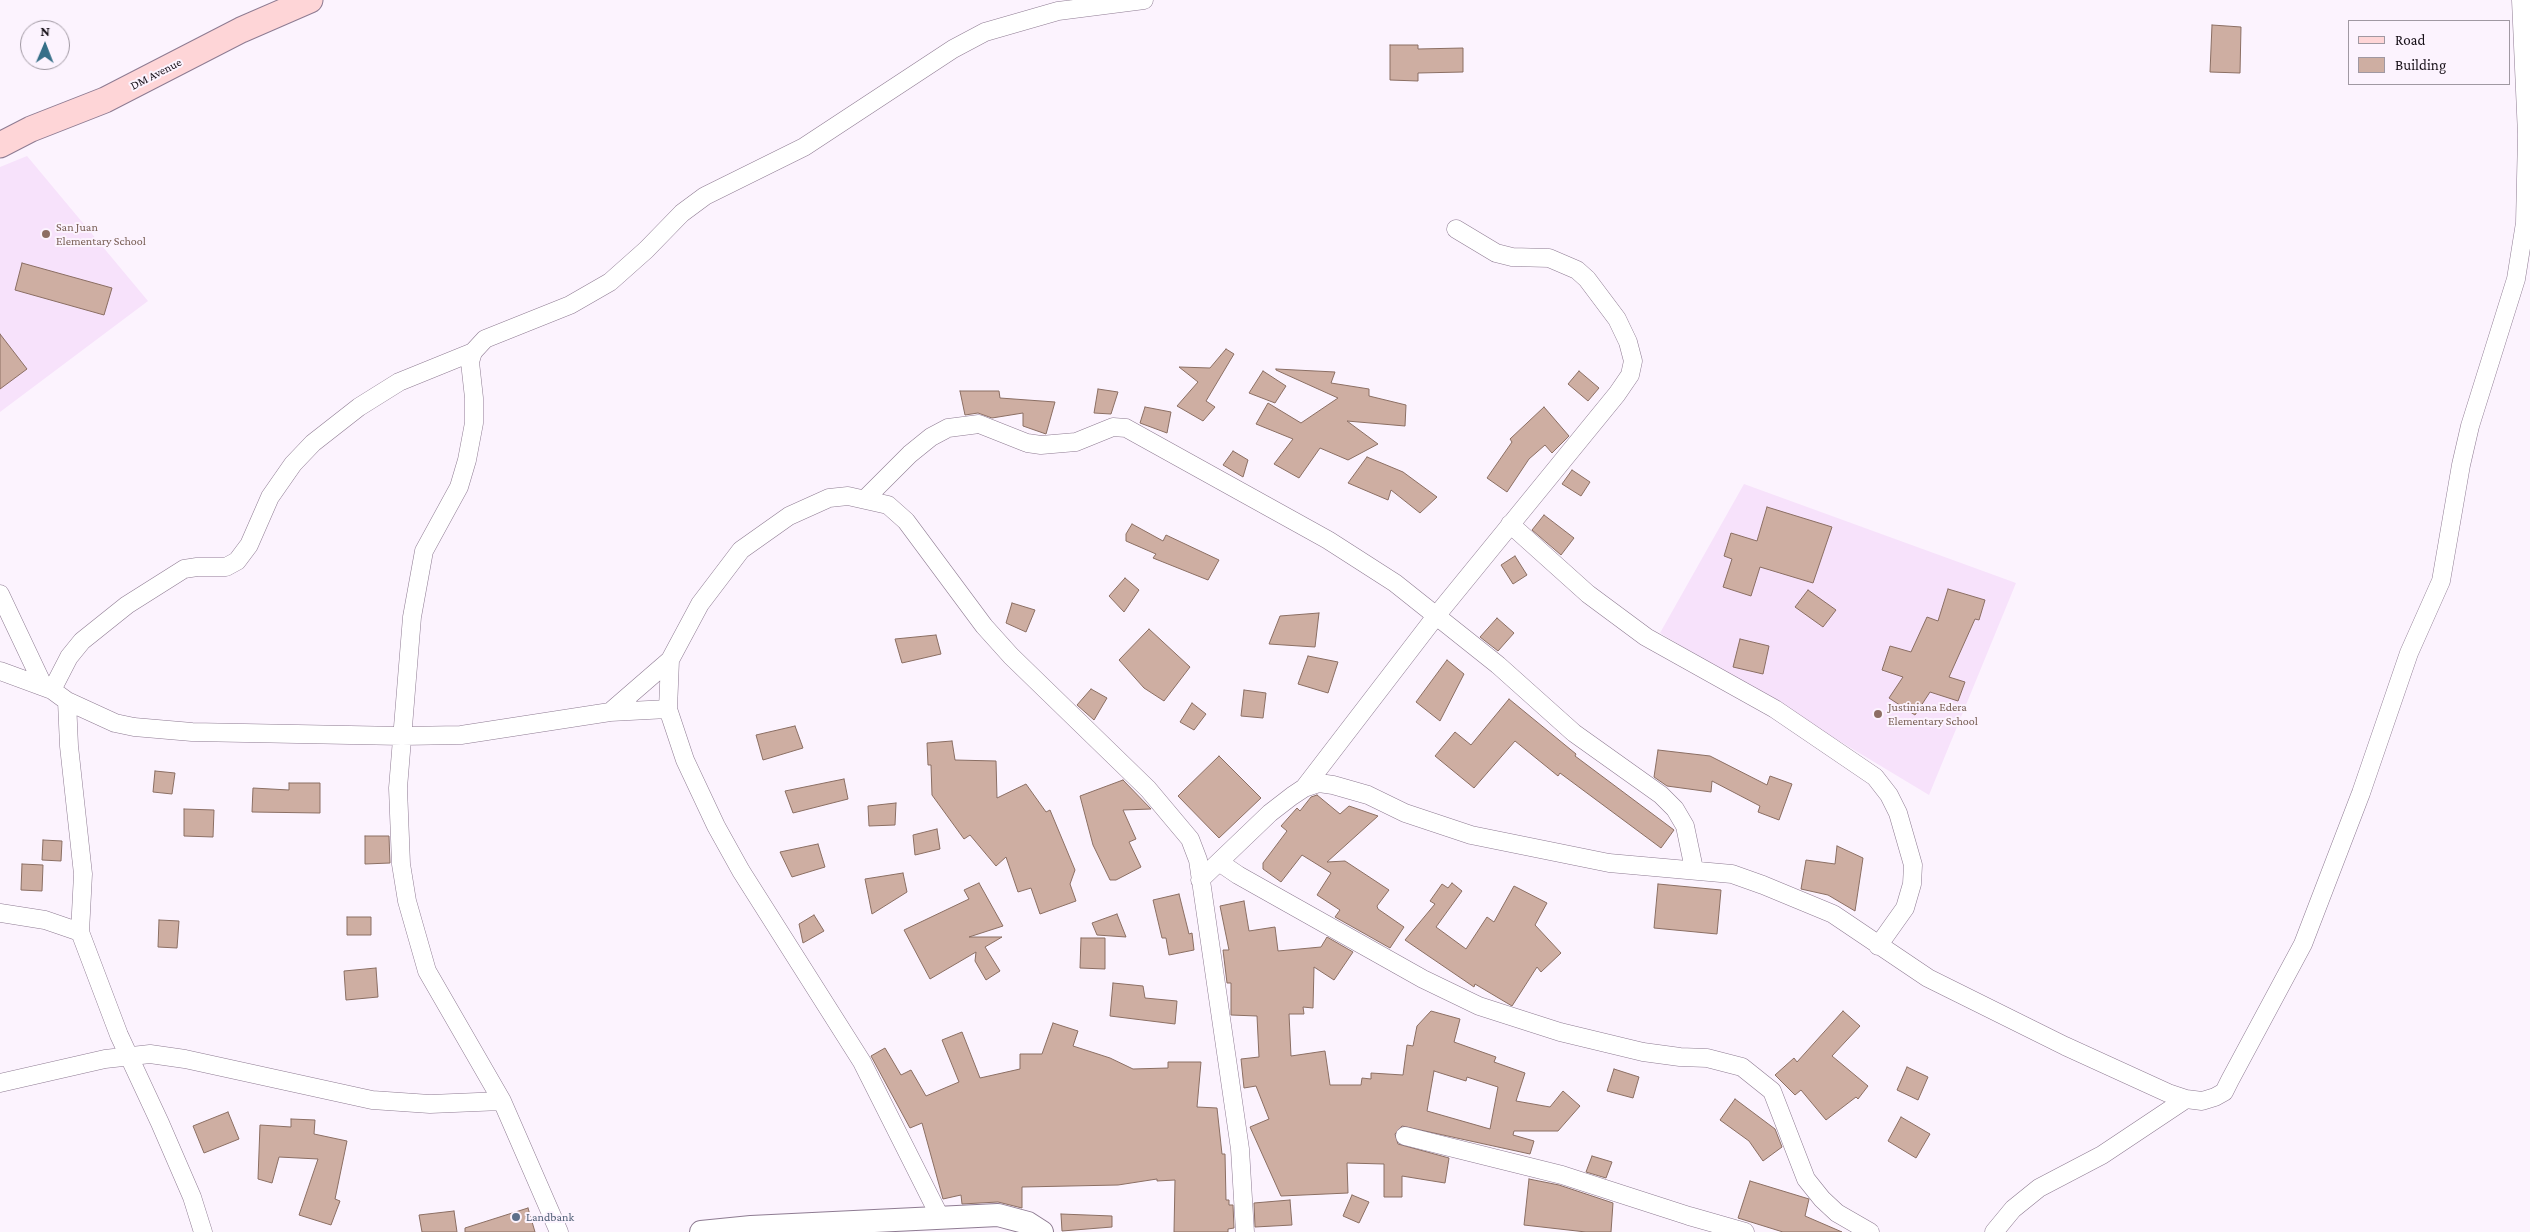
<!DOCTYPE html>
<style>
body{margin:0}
#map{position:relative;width:2530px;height:1232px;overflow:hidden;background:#fcf3fe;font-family:"Crimson Pro",serif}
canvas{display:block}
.legend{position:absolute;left:2348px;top:20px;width:162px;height:65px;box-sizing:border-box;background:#fcf3fe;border:1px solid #a098a2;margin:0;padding:6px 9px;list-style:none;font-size:15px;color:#160f17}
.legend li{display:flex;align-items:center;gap:10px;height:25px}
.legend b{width:25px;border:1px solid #a098a2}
.north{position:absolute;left:20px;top:20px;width:50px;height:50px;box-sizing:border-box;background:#fcf3fe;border:1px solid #a098a2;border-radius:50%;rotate:1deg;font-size:14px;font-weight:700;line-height:20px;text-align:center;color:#160f17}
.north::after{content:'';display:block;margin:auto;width:18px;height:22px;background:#356f88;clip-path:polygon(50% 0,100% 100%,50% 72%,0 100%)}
</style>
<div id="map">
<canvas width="2530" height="1232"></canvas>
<ul class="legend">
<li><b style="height:6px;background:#fed5d7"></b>Road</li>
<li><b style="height:14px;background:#ceaea2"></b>Building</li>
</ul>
<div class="north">N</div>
</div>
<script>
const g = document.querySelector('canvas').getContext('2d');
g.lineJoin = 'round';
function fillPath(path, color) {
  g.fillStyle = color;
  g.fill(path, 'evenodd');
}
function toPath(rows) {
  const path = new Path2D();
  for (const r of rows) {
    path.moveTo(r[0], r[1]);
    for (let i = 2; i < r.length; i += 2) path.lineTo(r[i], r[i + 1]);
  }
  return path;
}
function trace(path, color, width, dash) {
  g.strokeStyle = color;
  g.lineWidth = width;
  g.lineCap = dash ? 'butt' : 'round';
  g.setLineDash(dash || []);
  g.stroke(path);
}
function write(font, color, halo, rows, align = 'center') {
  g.font = font + ' "Crimson Pro",serif';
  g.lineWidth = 4;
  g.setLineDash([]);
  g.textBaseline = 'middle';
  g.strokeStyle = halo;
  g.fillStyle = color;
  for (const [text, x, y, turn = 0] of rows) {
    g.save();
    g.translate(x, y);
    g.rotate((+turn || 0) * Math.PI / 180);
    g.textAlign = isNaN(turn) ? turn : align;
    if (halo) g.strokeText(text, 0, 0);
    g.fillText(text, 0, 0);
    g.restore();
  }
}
fillPath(toPath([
 [27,156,148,301,0,412,0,167],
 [1744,484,2016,583,1929,795,1660,633]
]), '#f7e2fb');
const building = toPath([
 [2212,25,2241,27,2240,73,2210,72,2212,25],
 [1390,45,1418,45,1418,49,1463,48,1463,72,1418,73,1418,81,1390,80,1390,45],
 [22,263,112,288,104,315,15,290,22,263],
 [0,334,27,369,0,389,0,334],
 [1226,349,1234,354,1206,401,1215,407,1203,421,1177,406,1198,382,1179,367,1210,368,1226,349],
 [1276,369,1335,372,1331,383,1369,389,1369,396,1406,405,1405,426,1347,421,1378,444,1348,460,1320,448,1299,478,1274,464,1293,439,1256,424,1268,403,1301,423,1338,398,1276,370,1276,369],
 [1263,371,1286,386,1275,403,1249,393,1263,371],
 [1579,371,1599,388,1588,401,1568,384,1579,371],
 [1098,389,1118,392,1111,414,1094,413,1098,389],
 [960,391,999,391,1000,398,1055,402,1046,434,1023,426,1023,413,992,418,978,413,965,415,960,391],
 [1145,407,1171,412,1167,433,1140,423,1145,407],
 [1544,407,1569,436,1552,453,1545,445,1529,459,1507,492,1487,478,1512,442,1510,439,1544,407],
 [1233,451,1248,460,1243,477,1223,465,1233,451],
 [1367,457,1403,472,1437,497,1420,513,1391,490,1388,500,1348,483,1367,457],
 [1572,470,1590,482,1581,496,1562,484,1572,470],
 [1767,507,1832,527,1813,583,1760,567,1751,596,1723,587,1732,559,1724,556,1731,533,1757,541,1767,507],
 [1544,515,1574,538,1561,555,1532,530,1544,515],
 [1132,524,1163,541,1166,535,1219,560,1208,580,1153,558,1156,554,1126,541,1126,534,1132,524],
 [1515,556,1527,575,1513,584,1501,565,1515,556],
 [1125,578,1139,590,1124,612,1109,596,1125,578],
 [1948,589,1985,600,1979,620,1975,619,1949,677,1965,682,1958,701,1930,692,1915,715,1889,698,1903,677,1882,670,1890,646,1911,652,1927,617,1938,621,1948,589],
 [1808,590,1836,610,1823,627,1795,607,1808,590],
 [1012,603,1035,610,1026,632,1006,623,1012,603],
 [1319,613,1315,647,1269,644,1280,616,1319,613],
 [1497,618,1514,633,1498,651,1480,637,1497,618],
 [1149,629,1190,667,1164,701,1144,688,1119,660,1149,629],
 [936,635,941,654,902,663,895,639,936,635],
 [1740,639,1769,646,1763,674,1733,667,1740,639],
 [1308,656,1338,662,1328,693,1298,684,1308,656],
 [1447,660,1464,674,1440,721,1416,702,1447,660],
 [1091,689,1107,698,1094,720,1077,705,1091,689],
 [1244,690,1266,693,1263,718,1241,716,1244,690],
 [1509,699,1576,754,1575,756,1674,830,1661,848,1560,773,1558,776,1515,741,1474,788,1435,756,1455,732,1471,745,1509,699],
 [1192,703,1206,714,1194,730,1180,722,1192,703],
 [795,726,803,748,763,760,756,735,795,726],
 [952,741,955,760,996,761,997,798,1026,784,1046,812,1050,810,1075,870,1070,884,1076,901,1040,914,1031,888,1018,892,1006,857,996,866,970,835,964,839,932,795,931,765,928,765,927,743,952,741],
 [1658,750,1710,756,1767,785,1770,776,1792,784,1779,820,1758,812,1760,806,1712,781,1711,792,1667,786,1654,777,1658,750],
 [1219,756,1261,798,1219,838,1178,796,1219,756],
 [155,771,175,773,172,794,153,792,155,771],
 [844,779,848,799,793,813,785,791,844,779],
 [1123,780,1151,809,1123,810,1136,839,1129,842,1141,867,1116,880,1110,880,1093,845,1080,796,1123,780],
 [289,783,320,783,320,813,252,812,253,788,289,790,289,783],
 [1317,795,1340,814,1349,806,1378,816,1327,862,1345,861,1389,890,1377,906,1378,909,1404,927,1390,948,1335,917,1340,910,1317,895,1331,873,1302,855,1281,882,1263,869,1263,863,1287,831,1281,826,1297,808,1300,811,1311,797,1317,795],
 [896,803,895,825,869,826,868,806,896,803],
 [184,809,214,810,213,837,184,836,184,809],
 [937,829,940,849,915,855,913,835,937,829],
 [365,836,389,836,390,863,365,864,365,836],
 [43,840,62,841,61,861,42,860,43,840],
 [818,844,825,867,792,877,780,852,818,844],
 [1837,846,1863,858,1855,911,1828,895,1801,889,1806,860,1835,864,1837,846],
 [22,864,43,865,42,891,21,890,22,864],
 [903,873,907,892,872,914,865,879,903,873],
 [979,883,1003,926,969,937,1002,937,985,947,1000,971,986,980,975,961,976,952,930,979,904,930,969,899,964,890,979,883],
 [1452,883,1462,891,1436,927,1466,949,1487,917,1494,922,1514,886,1547,903,1535,925,1561,953,1541,972,1537,967,1512,1006,1475,984,1474,987,1405,940,1435,904,1430,901,1442,884,1448,888,1452,883],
 [1658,884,1721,890,1717,934,1654,928,1658,884],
 [1179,894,1189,934,1192,933,1194,950,1169,955,1166,938,1162,938,1153,900,1179,894],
 [1244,901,1249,931,1275,927,1278,951,1321,947,1327,937,1353,952,1334,980,1314,967,1313,1008,1303,1007,1304,1014,1289,1014,1291,1056,1325,1051,1330,1085,1361,1085,1362,1078,1371,1079,1371,1073,1403,1075,1407,1045,1413,1046,1417,1026,1431,1011,1460,1019,1454,1042,1496,1057,1494,1062,1525,1073,1516,1101,1550,1107,1563,1091,1580,1106,1558,1131,1514,1131,1513,1135,1534,1141,1530,1154,1402,1126,1395,1134,1398,1144,1449,1158,1445,1183,1402,1176,1402,1197,1384,1197,1384,1164,1347,1163,1348,1193,1281,1196,1250,1127,1269,1119,1256,1086,1244,1088,1241,1059,1259,1057,1257,1016,1231,1015,1231,983,1227,983,1223,950,1229,950,1220,906,1244,901],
 [1434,1071,1466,1081,1467,1077,1498,1087,1490,1129,1427,1111,1434,1071],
 [1117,914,1126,937,1097,935,1092,923,1117,914],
 [814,915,824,931,803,943,799,924,814,915],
 [347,917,371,917,371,935,347,935,347,917],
 [159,920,179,921,177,948,158,947,159,920],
 [1081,938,1105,938,1105,969,1080,968,1081,938],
 [376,968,378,997,346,1000,344,971,376,968],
 [1113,983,1143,986,1145,998,1177,1001,1175,1024,1110,1016,1113,983],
 [1843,1011,1860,1026,1832,1056,1868,1086,1858,1099,1856,1097,1826,1120,1801,1090,1795,1095,1775,1075,1794,1058,1797,1062,1843,1011],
 [1053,1023,1078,1031,1073,1046,1110,1058,1133,1069,1168,1068,1168,1062,1201,1062,1197,1107,1217,1108,1222,1154,1225,1154,1226,1200,1229,1200,1229,1205,1233,1205,1234,1228,1228,1229,1228,1232,1174,1232,1175,1180,1157,1181,1157,1179,1118,1185,1022,1187,1022,1208,998,1202,962,1204,961,1195,943,1199,922,1123,910,1128,871,1056,885,1048,901,1075,911,1070,926,1096,959,1082,942,1040,962,1032,980,1078,1020,1069,1020,1054,1042,1054,1053,1023],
 [1907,1067,1928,1077,1918,1100,1897,1090,1907,1067],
 [1614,1069,1639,1077,1633,1098,1607,1091,1614,1069],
 [1735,1099,1775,1129,1782,1147,1763,1161,1749,1141,1720,1120,1735,1099],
 [228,1112,239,1139,204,1153,193,1126,228,1112],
 [1901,1117,1930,1134,1916,1158,1888,1141,1901,1117],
 [291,1119,315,1120,314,1134,347,1141,335,1199,340,1201,331,1225,299,1215,318,1159,279,1157,272,1183,258,1179,260,1125,291,1127,291,1119],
 [1592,1156,1612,1162,1606,1178,1586,1172,1592,1156],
 [1529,1179,1559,1185,1613,1203,1611,1232,1586,1232,1524,1225,1529,1179],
 [1750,1181,1809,1199,1805,1216,1842,1232,1783,1232,1738,1218,1750,1181],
 [1352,1195,1369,1202,1359,1223,1343,1216,1352,1195],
 [1290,1200,1292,1225,1255,1227,1254,1203,1290,1200],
 [528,1208,535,1232,465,1232,465,1228,528,1208],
 [454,1211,457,1232,422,1232,419,1215,454,1211],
 [1061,1214,1112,1216,1112,1227,1062,1231,1061,1214]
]);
fillPath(building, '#ceaea2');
trace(building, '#8b6e63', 1);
const minor = toPath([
 [865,499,910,454,931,437,948,428,979,424,1027,443,1041,445,1076,442,1113,427,1126,428,1328,540,1395,583,1498,665,1574,733,1661,795,1675,809,1685,826,1694,869],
 [1510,524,1588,594,1646,637,1775,709,1875,777,1889,795,1898,813,1913,865,1912,884,1905,908,1878,946],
 [0,594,44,687],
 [0,671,52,690,67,701,115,723,134,727,192,732,402,736,461,735,610,712,668,709,670,660],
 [52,690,69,657,82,641,127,605,184,569,197,567,226,567,237,561,249,545,270,497,293,464,313,443,359,407,399,382,473,352],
 [67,701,69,746,83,874,80,932],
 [668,709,685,760,716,826,741,871,862,1062,941,1219],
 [610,712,670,660,700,604,741,550,789,516,829,498,848,496,888,505,906,521,984,626,1011,656,1148,789,1190,839,1198,860,1240,1149,1245,1232],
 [1304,788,1436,616,1617,394,1630,375,1633,361,1628,342,1617,319,1587,279,1577,270,1549,258,1512,257,1496,253,1456,229],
 [1219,862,1238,875,1423,979,1479,1006,1560,1032,1643,1052,1680,1057,1707,1058,1742,1067,1772,1091,1806,1179,1822,1199,1837,1213,1870,1232],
 [1200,880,1270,813,1292,796,1304,788,1319,783,1333,785,1368,795,1405,813,1471,835,1609,863,1732,874,1763,885,1833,914,1928,978,2065,1046,2168,1093,2186,1099,2202,1101,2215,1097,2224,1092,2230,1080,2303,944,2361,793,2409,653,2441,581,2461,465,2470,426,2516,279,2525,223,2527,135,2521,0],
 [0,913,45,920,80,932,119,1035,160,1123,192,1197,203,1232],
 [0,1083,105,1059,150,1054,185,1059,372,1100,430,1104,502,1101],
 [1405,1136,1562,1175,1689,1216,1745,1232],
 [559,1232,502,1101,427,971,407,901,401,864,398,788,412,617,424,551,459,487,467,460,474,423,474,398,470,362,473,352,485,339,570,305,610,282,646,250,682,213,705,196,804,147,953,49,985,32,1058,11,1144,0],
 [1994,1232,2013,1209,2039,1188,2102,1155,2186,1099]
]);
const tertiary = toPath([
 [701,1232,751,1227,998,1215,1028,1223,1042,1232]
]);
const secondary = toPath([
 [0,145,31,129,105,100,241,30,310,0]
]);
trace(minor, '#8e7b92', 19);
trace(tertiary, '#8e7b92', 24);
trace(secondary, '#8e7b92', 27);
trace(minor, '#fff', 18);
trace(tertiary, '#fff', 22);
trace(secondary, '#fed5d7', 25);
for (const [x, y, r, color] of [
 [46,234,5,"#8d6e63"],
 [1878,714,5,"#8d6e63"],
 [516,1217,5,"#5c6f8a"]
]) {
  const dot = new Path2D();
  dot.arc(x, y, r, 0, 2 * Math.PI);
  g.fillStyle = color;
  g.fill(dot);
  trace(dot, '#fcf3fe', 2);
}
write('12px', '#160f17', '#fcf3fe', [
 ["DM Avenue",156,74,-27]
]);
write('12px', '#785e54', '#fcf3fe', [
 ["San Juan",56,227],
 ["Elementary School",56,241],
 ["Justiniana Edera",1888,707],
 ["Elementary School",1888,721]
], 'left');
write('12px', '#4e5e75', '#fcf3fe', [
 ["Landbank",526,1217]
], 'left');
</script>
